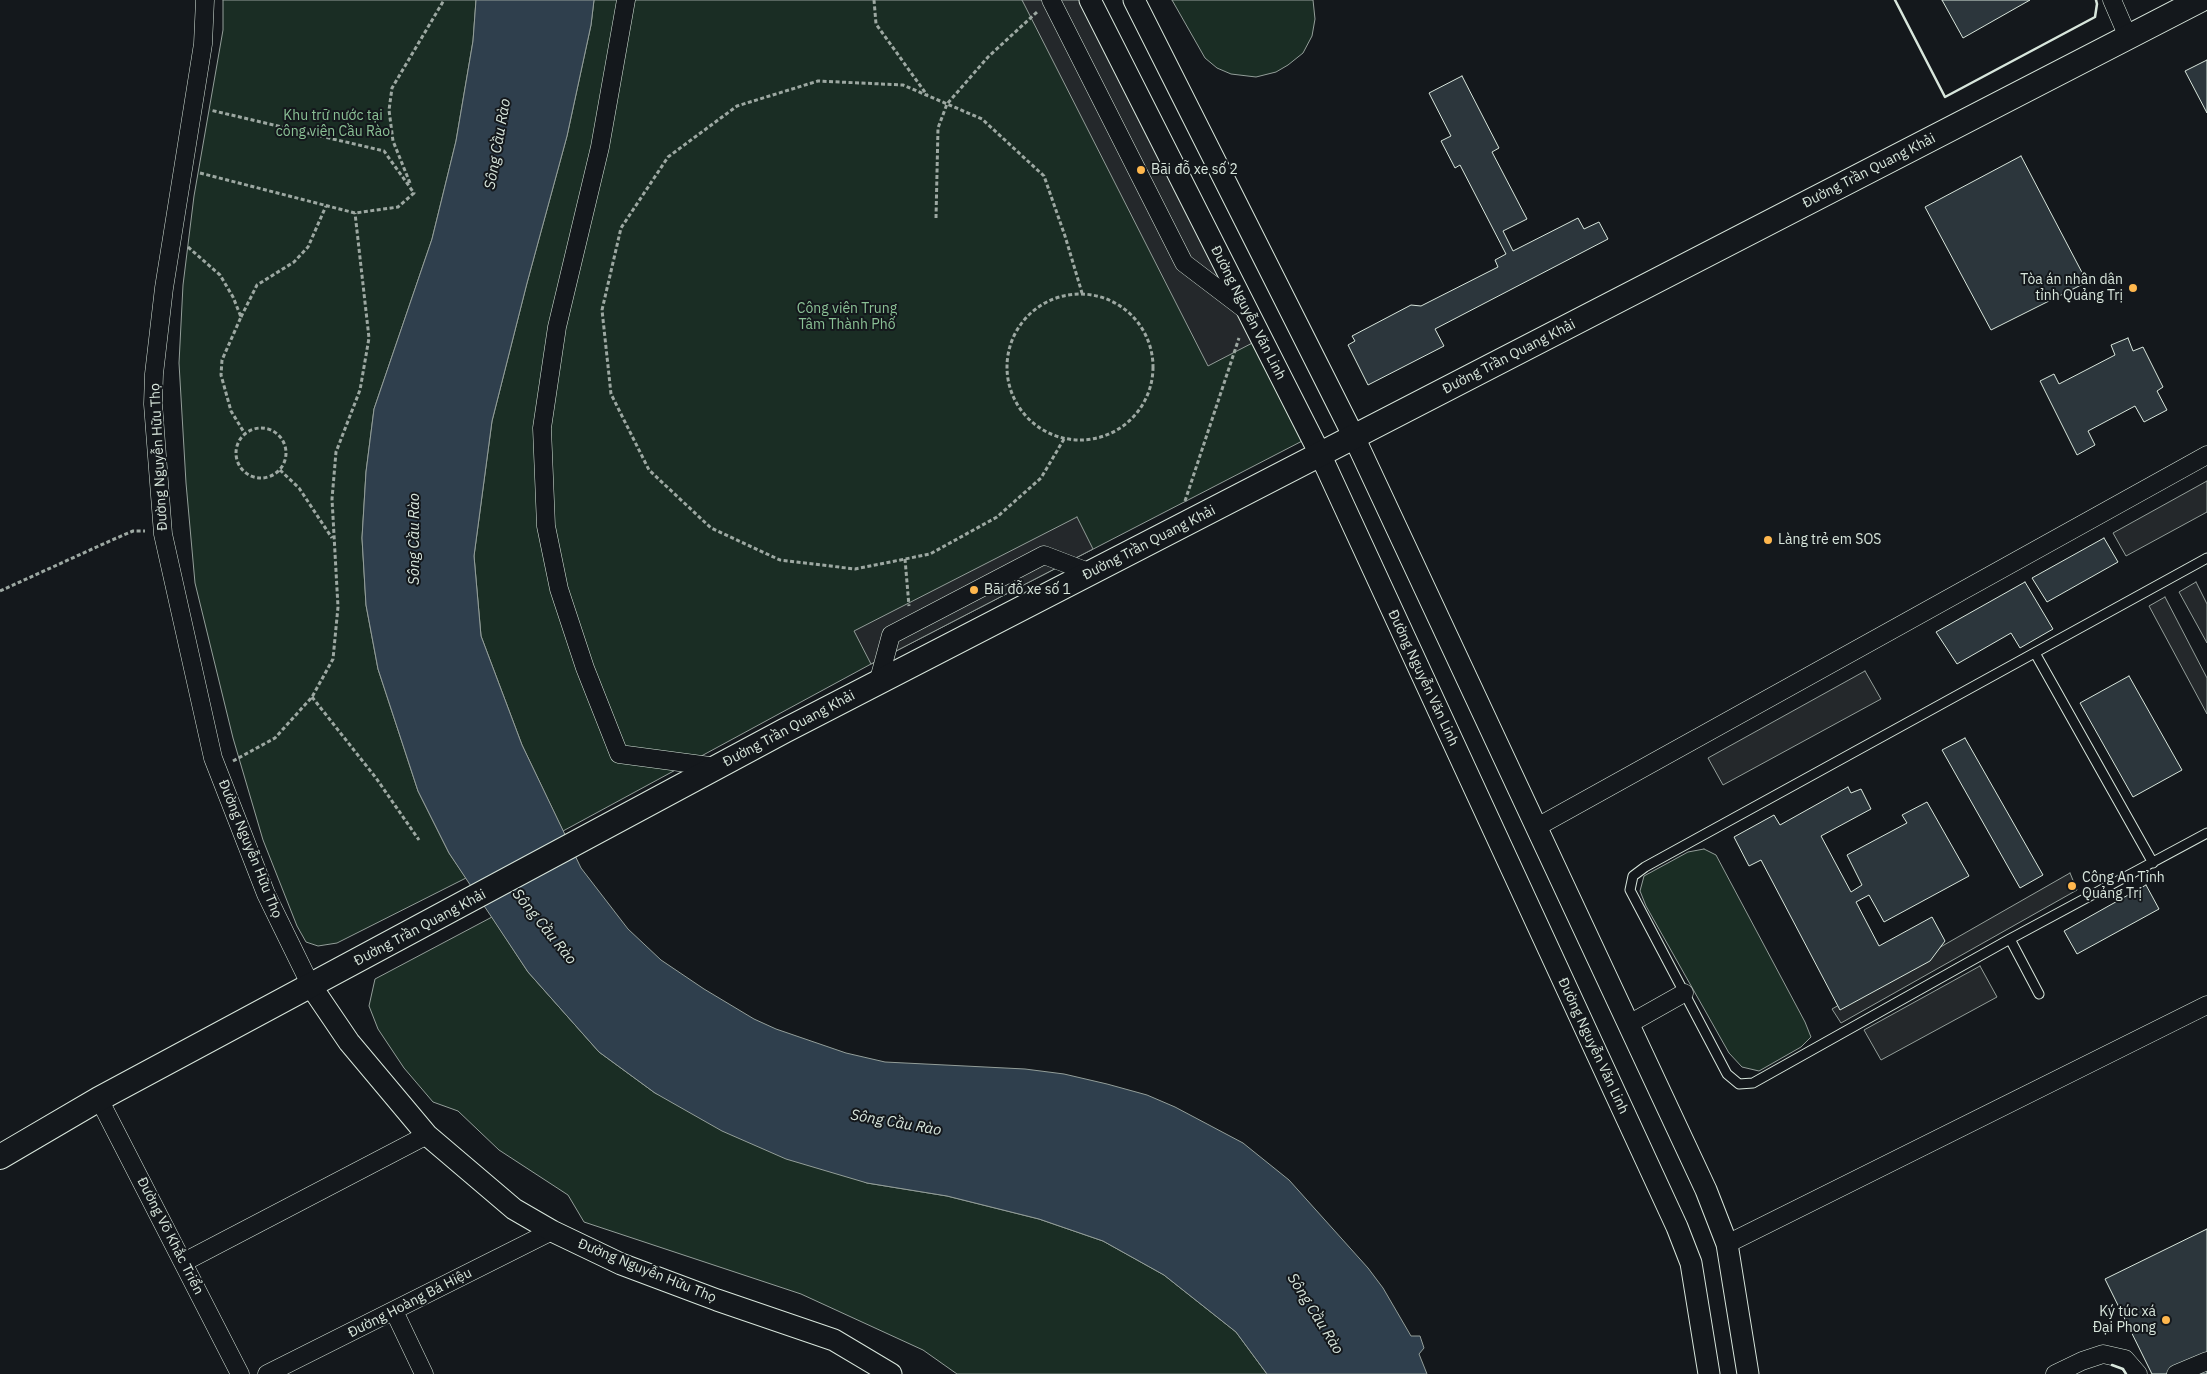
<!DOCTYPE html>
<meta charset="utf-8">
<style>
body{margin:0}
canvas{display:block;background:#14181c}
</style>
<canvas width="2207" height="1374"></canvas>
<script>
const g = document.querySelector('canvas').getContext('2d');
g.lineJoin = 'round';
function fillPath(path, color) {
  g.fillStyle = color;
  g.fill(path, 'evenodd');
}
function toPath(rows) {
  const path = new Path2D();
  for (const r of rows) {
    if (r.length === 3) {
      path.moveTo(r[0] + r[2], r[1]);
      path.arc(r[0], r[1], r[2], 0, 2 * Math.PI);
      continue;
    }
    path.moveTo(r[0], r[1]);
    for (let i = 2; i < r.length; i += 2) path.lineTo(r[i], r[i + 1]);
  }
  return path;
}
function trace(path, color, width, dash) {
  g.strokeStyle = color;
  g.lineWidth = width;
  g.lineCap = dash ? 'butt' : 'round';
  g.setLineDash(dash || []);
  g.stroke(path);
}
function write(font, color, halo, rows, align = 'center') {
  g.font = font + ' "IBM Plex Sans",sans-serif';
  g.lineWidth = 4;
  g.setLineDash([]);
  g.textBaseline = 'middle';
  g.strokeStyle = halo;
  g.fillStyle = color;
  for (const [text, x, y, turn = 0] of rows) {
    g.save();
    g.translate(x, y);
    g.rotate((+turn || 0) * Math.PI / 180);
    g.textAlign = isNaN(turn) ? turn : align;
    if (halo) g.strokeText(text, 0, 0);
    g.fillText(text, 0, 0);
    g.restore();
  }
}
const green = toPath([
 [223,0,476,0,473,41,456,141,432,239,374,409,366,472,362,538,366,605,378,669,418,791,449,853,466,878,337,943,318,946,306,942,297,926,263,840,233,738,195,583,186,483,179,363,183,285,194,196,223,30,223,0],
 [594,0,1086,0,1306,439,871,664,563,831,522,745,481,636,474,556,492,421,527,283,567,136,591,25,594,0],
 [1172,0,1313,0,1315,19,1312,36,1303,53,1288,65,1276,72,1256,77,1231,74,1217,68,1205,58,1172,0],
 [1704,849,1716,855,1805,1022,1811,1037,1801,1047,1759,1071,1742,1067,1729,1053,1646,906,1640,891,1644,876,1688,852,1704,849],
 [492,917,528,972,599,1052,655,1093,867,1183,947,1196,1039,1219,1103,1241,1164,1275,1236,1332,1267,1374,957,1374,923,1350,801,1294,584,1222,568,1195,499,1150,458,1111,433,1102,404,1068,378,1029,369,1006,375,979,492,917]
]);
fillPath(green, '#1a2d24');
trace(green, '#939e99', 1);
const parking = toPath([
 [1022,0,1086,0,1260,339,1208,366,1022,0],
 [2207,481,2207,512,2126,556,2113,533,2207,481],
 [1077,517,1093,549,871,664,854,631,1077,517],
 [2196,582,2207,604,2207,643,2179,592,2196,582],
 [2165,597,2207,678,2207,714,2149,606,2165,597],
 [1865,671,1881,699,1723,785,1708,758,1865,671],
 [2070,873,2077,890,1841,1023,1832,1009,2070,873],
 [1980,966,1997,997,1881,1060,1864,1030,1980,966]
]);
fillPath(parking, '#24282b');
trace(parking, '#939e99', 1);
const water = toPath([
 [476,0,594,0,591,25,567,136,527,283,492,421,474,556,481,636,522,745,581,868,628,929,661,960,704,989,754,1019,776,1029,846,1053,885,1062,1025,1069,1064,1074,1107,1084,1147,1095,1175,1107,1243,1143,1289,1180,1368,1268,1383,1288,1411,1336,1420,1336,1424,1348,1419,1354,1427,1374,1267,1374,1236,1332,1164,1275,1103,1241,1039,1219,947,1196,867,1183,786,1159,722,1131,655,1093,599,1052,528,972,449,853,418,791,378,669,366,605,362,538,366,472,374,409,432,239,456,141,473,41,476,0]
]);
fillPath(water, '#2f3f4d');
trace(water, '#939e99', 1);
const building = toPath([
 [1942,0,2030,0,1963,38,1942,0],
 [2207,60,2207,113,2185,71,2207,60],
 [1462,76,1499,148,1492,152,1527,219,1503,231,1513,251,1578,218,1584,229,1599,222,1608,239,1435,329,1444,346,1368,385,1348,345,1355,341,1352,336,1411,305,1421,306,1498,267,1495,260,1506,254,1460,165,1455,168,1441,141,1451,136,1429,93,1462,76],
 [2021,156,2087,282,1991,330,1925,207,2021,156],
 [2128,338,2133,351,2143,347,2163,387,2157,391,2167,410,2144,422,2135,406,2088,431,2095,445,2077,455,2040,381,2054,374,2059,384,2115,355,2111,345,2128,338],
 [2104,538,2118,562,2047,602,2032,578,2104,538],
 [2025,582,2053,629,2020,648,2011,633,1957,664,1936,632,2025,582],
 [2129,676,2182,770,2133,797,2080,703,2129,676],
 [1965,738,2043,875,2020,888,1942,750,1965,738],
 [1848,787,1851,793,1861,789,1871,809,1821,836,1851,892,1862,885,1847,855,1907,823,1902,815,1927,802,1969,876,1884,922,1869,895,1856,902,1879,946,1932,917,1945,941,1930,961,1840,1010,1761,860,1749,866,1734,837,1774,815,1780,825,1848,787],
 [2146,885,2159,909,2077,954,2064,931,2146,885],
 [2207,1229,2207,1374,2152,1374,2105,1279,2207,1229]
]);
fillPath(building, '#2c363c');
trace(building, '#d8e6dc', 1);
const service = toPath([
 [2207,558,1645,867,1633,876,1630,890,1727,1074,1739,1084,1753,1083,2010,939,2207,833],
 [2035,653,2153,863],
 [2010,939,2039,994]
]);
const minor = toPath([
 [205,0,203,44,164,288,154,374,153,404,163,534,213,758,266,894,311,986],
 [626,0,600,147,557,327,542,428,546,526,559,589,585,668,619,754,717,767],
 [1051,0,1184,263,1247,311],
 [2112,0,2128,37],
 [878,683,891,635,1044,555,1091,573],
 [1537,827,2207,455],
 [1629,1024,1684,993],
 [99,1099,240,1374],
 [1727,1244,2207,1005],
 [184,1262,427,1135],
 [394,1311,424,1374],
 [267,1374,552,1231],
 [2055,1374,2082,1361,2103,1354,2125,1359,2138,1374],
 [2176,1374,2207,1361]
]);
const tertiary = toPath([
 [1090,0,1320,454,1677,1227,1691,1263,1709,1374],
 [1134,0,1354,437,1706,1190,1727,1244,1748,1374],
 [311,986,349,1042,427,1135,514,1209,552,1231,621,1264,717,1300,834,1340,891,1374]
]);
const secondary = toPath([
 [0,1157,99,1099,784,731,2200,0]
]);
trace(service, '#d8e6dc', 11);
trace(minor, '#d8e6dc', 19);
trace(tertiary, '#d8e6dc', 23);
trace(secondary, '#d8e6dc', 26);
trace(toPath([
 [874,0,876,24,927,95],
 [200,173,355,213,398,207,414,193,384,151,210,110],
 [410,183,393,141,389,110,392,88,444,0],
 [936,218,938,128,947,104,988,57,1037,12],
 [188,247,220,275,233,297,241,317,222,360,221,375,231,411,245,434],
 [1080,367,73],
 [241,317,257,285,294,262,308,247,326,206],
 [261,453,25],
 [1064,439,1041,478,997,517,930,554,855,569,780,560,711,528,649,470,611,394,602,310,621,228,668,157,737,106,818,81,903,85,982,119,1044,176,1065,236,1082,293],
 [280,470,299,488,332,538],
 [1185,501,1239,338],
 [905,559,909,606],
 [0,591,112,540,133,531,145,531],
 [312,697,376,778,419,840],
 [233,761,275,738,312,697,333,659,338,607,332,499,336,452,360,390,369,338,355,213]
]), '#9da8a2', 3, [4, 2.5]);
trace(service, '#14181c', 9);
trace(minor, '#14181c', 18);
trace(tertiary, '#14181c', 21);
trace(secondary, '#14181c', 24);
trace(toPath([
 [1895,0,1945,97,2095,17,2097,4,2096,0],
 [2112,1365,2123,1369,2126,1374]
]), '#d8e6dc', 2.5);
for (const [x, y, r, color] of [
 [1141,170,5,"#ffb74d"],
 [2133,288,5,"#ffb74d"],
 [1768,540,5,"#ffb74d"],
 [974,590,5,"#ffb74d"],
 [2072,886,5,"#ffb74d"],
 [2166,1320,5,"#ffb74d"]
]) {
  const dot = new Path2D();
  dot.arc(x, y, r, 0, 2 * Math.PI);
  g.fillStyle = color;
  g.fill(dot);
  trace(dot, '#14181c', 2);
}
write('14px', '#8ac095', '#14181c', [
 ["Khu trữ nước tại",333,116],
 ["công viên Cầu Rào",333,132],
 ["Công viên Trung",847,309],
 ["Tâm Thành Phố",847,325]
]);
write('14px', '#d8e6dc', '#14181c', [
 ["Bãi đỗ xe số 2",1151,170],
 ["Tòa án nhân dân",2123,280,"right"],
 ["tỉnh Quảng Trị",2123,296,"right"],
 ["Làng trẻ em SOS",1778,540],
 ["Bãi đỗ xe số 1",984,590],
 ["Công An Tỉnh",2082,878],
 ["Quảng Trị",2082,894],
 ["Ký túc xá",2156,1312,"right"],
 ["Đại Phong",2156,1328,"right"]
], 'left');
write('14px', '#d8e6dc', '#14181c', [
 ["Đường Trần Quang Khải",1869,171,-27],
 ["Đường Nguyễn Văn Linh",1248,313,63],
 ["Đường Trần Quang Khải",1509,357,-27],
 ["Đường Nguyễn Hữu Thọ",159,457,-93],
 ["Đường Trần Quang Khải",1149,543,-27],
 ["Đường Nguyễn Văn Linh",1423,678,65],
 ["Đường Trần Quang Khải",789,729,-28],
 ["Đường Nguyễn Hữu Thọ",250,849,68],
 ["Đường Trần Quang Khải",420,928,-28],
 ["Đường Nguyễn Văn Linh",1593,1046,65],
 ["Đường Võ Khắc Triển",170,1236,63],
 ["Đường Nguyễn Hữu Thọ",647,1271,22],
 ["Đường Hoàng Bá Hiệu",410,1303,-27]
]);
write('italic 15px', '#d8e6dc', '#14181c', [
 ["Sông Cầu Rào",498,144,-80],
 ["Sông Cầu Rào",415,539,-90],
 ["Sông Cầu Rào",544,927,51],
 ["Sông Cầu Rào",896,1123,10],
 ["Sông Cầu Rào",1315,1314,58]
]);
</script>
